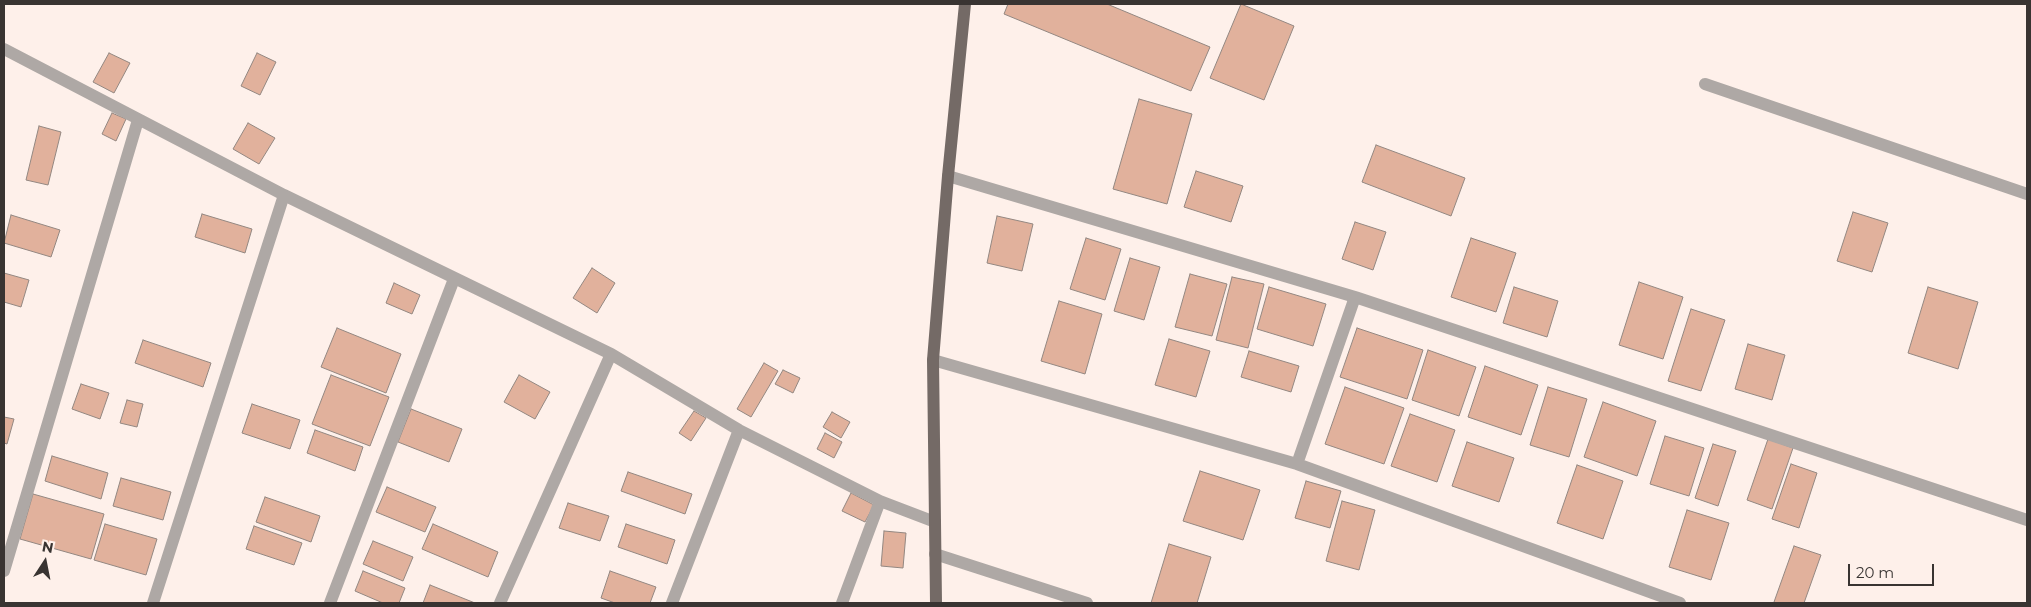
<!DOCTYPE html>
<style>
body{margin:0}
#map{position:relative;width:2031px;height:607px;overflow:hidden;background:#fef0ea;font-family:Montserrat,sans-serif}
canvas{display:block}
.frame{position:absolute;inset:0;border:5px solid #393432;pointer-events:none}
.north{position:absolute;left:20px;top:537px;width:50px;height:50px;-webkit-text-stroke:4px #fef0ea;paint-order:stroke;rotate:11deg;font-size:14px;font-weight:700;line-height:20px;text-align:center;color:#393432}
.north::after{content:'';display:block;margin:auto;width:18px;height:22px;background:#393432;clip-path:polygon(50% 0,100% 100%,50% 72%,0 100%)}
.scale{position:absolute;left:1848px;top:564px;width:86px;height:22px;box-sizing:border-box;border:2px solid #393432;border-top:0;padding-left:6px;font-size:15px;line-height:18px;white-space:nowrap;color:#393432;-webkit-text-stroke:4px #fef0ea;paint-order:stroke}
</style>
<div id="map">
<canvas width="2031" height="607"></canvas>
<div class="frame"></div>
<div class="north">N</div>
<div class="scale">20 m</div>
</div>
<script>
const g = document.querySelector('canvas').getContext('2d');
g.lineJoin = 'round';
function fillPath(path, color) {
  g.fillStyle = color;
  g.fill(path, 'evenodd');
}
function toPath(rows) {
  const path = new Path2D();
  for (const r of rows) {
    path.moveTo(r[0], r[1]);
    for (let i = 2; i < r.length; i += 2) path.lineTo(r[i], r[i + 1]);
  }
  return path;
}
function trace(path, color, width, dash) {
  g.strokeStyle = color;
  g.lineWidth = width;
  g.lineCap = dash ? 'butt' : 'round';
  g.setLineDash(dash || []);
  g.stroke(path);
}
const building = toPath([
 [1008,4,1107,4,1210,47,1191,91,1004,14,1008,4],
 [1241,4,1294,26,1264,100,1210,78,1241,4],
 [109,53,130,63,114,93,93,82,109,53],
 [257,53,276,62,260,95,241,86,257,53],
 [1139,99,1192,114,1167,204,1113,189,1139,99],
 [112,113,126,119,116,141,102,134,112,113],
 [248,123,275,138,259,164,233,149,248,123],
 [39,126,61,132,48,185,26,180,39,126],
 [1376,145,1465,178,1451,216,1362,182,1376,145],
 [1196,171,1243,186,1231,222,1184,207,1196,171],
 [1853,212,1888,223,1872,272,1837,261,1853,212],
 [202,214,252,229,245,253,195,237,202,214],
 [11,215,60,230,51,257,4,243,11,215],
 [997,216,1033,224,1022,271,987,263,997,216],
 [1355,222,1386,232,1373,270,1342,259,1355,222],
 [1086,238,1121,249,1105,300,1070,289,1086,238],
 [1471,238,1516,253,1496,312,1451,297,1471,238],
 [1130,258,1160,267,1144,320,1114,311,1130,258],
 [592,268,615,283,597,313,573,298,592,268],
 [4,273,29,280,21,307,4,302,4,273],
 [1190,274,1227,284,1212,336,1175,327,1190,274],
 [1232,277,1264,284,1248,348,1216,340,1232,277],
 [1639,282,1683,297,1663,359,1619,345,1639,282],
 [394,283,420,295,412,314,386,303,394,283],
 [1269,287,1326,304,1313,346,1257,329,1269,287],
 [1514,287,1558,301,1547,337,1503,323,1514,287],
 [1928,287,1978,302,1958,369,1908,353,1928,287],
 [1059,301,1102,314,1085,374,1041,361,1059,301],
 [1691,309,1725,320,1701,391,1668,381,1691,309],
 [337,328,401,354,386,393,321,367,337,328],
 [1357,328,1423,350,1407,399,1340,377,1357,328],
 [1169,339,1210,351,1196,397,1155,385,1169,339],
 [143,340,211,363,203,387,135,363,143,340],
 [1748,344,1785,355,1772,400,1735,389,1748,344],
 [1428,350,1476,367,1459,416,1412,400,1428,350],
 [1249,351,1299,366,1291,392,1241,377,1249,351],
 [764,363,778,371,751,417,737,409,764,363],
 [1485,366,1538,385,1521,435,1468,417,1485,366],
 [783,370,800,378,793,393,775,384,783,370],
 [331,375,389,397,370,446,312,424,331,375],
 [519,375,550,392,535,419,504,402,519,375],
 [81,384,109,393,100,419,72,409,81,384],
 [1345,387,1404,408,1384,464,1325,444,1345,387],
 [1548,387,1587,399,1569,457,1530,445,1548,387],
 [127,400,143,404,137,427,120,423,127,400],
 [1603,402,1656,421,1637,476,1584,457,1603,402],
 [252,404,300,420,290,449,242,433,252,404],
 [411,409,462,429,449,462,398,442,411,409],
 [694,411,706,418,691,441,679,433,694,411],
 [832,412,850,422,841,438,823,427,832,412],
 [1410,414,1455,430,1437,482,1391,466,1410,414],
 [4,417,14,419,7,444,4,443,4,417],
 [315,430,363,447,355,471,307,453,315,430],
 [825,433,842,442,834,458,817,449,825,433],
 [1665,436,1704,448,1689,496,1650,484,1665,436],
 [1768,439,1793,448,1772,509,1747,500,1768,439],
 [1467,442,1514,458,1499,502,1452,486,1467,442],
 [1713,444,1736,451,1718,506,1695,498,1713,444],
 [52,456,108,473,101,499,45,481,52,456],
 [1791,464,1817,473,1799,528,1772,519,1791,464],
 [1577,465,1623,481,1603,539,1557,523,1577,465],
 [1200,471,1260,490,1243,540,1183,521,1200,471],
 [628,472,692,494,685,514,621,491,628,472],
 [121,478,171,492,163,520,113,506,121,478],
 [1306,481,1341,491,1330,528,1295,518,1306,481],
 [387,487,436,507,425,532,376,512,387,487],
 [851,493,874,505,865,522,842,511,851,493],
 [33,494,104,514,91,559,20,539,33,494],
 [265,497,320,516,311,542,256,522,265,497],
 [1342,501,1375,510,1359,570,1326,561,1342,501],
 [568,503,609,516,600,541,559,528,568,503],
 [1687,510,1729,523,1711,580,1669,567,1687,510],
 [105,524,157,539,146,575,94,560,105,524],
 [433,524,498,552,488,577,422,549,433,524],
 [626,524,675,540,667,564,618,547,626,524],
 [254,526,302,543,294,565,246,549,254,526],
 [884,531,906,533,903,568,881,566,884,531],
 [373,541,413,557,403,581,363,564,373,541],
 [1169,544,1211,557,1197,603,1151,603,1169,544],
 [1794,546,1821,555,1804,603,1776,603,1774,602,1794,546],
 [363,571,405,588,399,603,383,603,355,591,363,571],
 [610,571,656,587,650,603,615,603,601,598,610,571],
 [430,585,475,603,423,603,430,585]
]);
fillPath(building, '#e1b19c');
trace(building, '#938781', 1);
trace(toPath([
 [4,49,284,195,611,354,739,430,880,501,935,522],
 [1705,84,2027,194],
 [948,176,1355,297,2027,520],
 [933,360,1297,464,1680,603],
 [1297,464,1355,297],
 [935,554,1087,603],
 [4,571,138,120],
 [153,603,284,195],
 [330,603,454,279],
 [500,603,611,354],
 [672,603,739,430],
 [842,603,880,501]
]), '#aea8a5', 12);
trace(toPath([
 [936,603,933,360,948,176,965,4]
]), '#746a66', 12);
</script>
